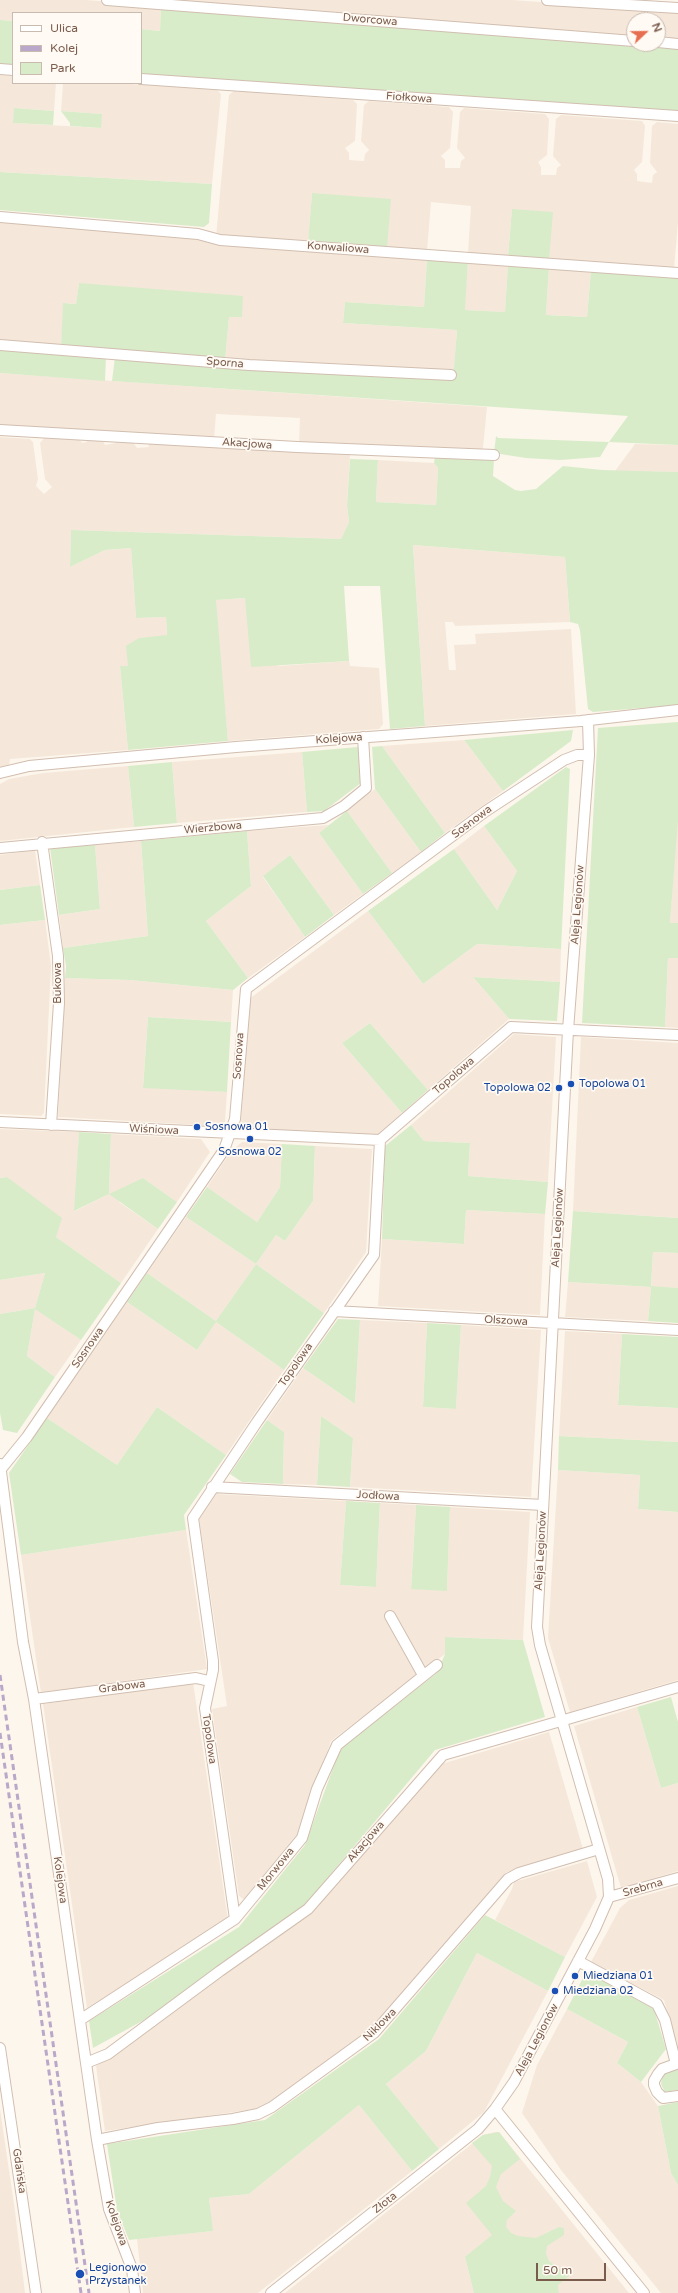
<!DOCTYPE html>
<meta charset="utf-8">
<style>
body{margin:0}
#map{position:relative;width:678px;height:2293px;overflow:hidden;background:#fdf6ec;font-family:"Varela Round",sans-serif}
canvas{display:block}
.legend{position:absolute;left:12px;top:12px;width:130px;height:72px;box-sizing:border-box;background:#fffaf3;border:1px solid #cabbb1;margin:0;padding:5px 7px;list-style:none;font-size:12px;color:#7a5c4d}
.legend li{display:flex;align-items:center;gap:8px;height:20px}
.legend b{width:20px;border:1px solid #cabbb1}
.north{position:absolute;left:626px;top:12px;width:40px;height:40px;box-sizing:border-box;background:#fffaf3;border:1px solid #cabbb1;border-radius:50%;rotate:68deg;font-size:11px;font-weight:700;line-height:16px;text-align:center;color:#7a5c4d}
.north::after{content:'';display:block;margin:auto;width:14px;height:18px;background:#e76f51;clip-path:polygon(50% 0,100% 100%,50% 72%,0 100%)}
.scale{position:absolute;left:536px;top:2263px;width:70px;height:18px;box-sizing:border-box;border:2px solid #7a5c4d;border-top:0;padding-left:5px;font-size:12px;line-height:14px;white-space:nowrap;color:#7a5c4d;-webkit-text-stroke:3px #fffaf3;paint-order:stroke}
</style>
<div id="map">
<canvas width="678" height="2293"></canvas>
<ul class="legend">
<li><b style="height:5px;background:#fff"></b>Ulica</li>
<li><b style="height:5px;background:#b9a8c9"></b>Kolej</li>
<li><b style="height:11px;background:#d8ecc9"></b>Park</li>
</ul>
<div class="north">N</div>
<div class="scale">50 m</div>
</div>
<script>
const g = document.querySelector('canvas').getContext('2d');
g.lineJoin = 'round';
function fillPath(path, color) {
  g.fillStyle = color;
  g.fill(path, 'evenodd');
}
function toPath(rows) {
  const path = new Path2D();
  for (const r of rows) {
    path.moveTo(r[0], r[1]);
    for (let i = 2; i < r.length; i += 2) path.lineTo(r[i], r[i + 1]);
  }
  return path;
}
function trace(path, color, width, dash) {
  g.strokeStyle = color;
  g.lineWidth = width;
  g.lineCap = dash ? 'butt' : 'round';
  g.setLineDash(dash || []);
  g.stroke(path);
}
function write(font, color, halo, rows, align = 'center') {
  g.font = font + ' "Varela Round",sans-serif';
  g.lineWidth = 3.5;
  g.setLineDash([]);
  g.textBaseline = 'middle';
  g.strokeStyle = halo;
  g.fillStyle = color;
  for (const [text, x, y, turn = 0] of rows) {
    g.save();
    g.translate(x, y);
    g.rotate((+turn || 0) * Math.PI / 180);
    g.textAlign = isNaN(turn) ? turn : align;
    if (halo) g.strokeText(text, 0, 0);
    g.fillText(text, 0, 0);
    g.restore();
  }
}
fillPath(toPath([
 [0,0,86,0,161,6,160,31,141,29,141,13,13,13,13,21,0,20],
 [149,0,512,0,678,12,678,41,658,39,658,20,634,20,634,38],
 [0,75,13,76,13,83,56,83,54,111,14,108,14,123,101,128,101,114,61,111,63,83,117,83,217,90,221,94,212,184,0,172],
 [234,91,353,100,357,104,355,141,345,148,349,153,349,160,364,161,365,154,369,150,361,141,364,105,369,101,449,107,453,112,450,148,441,156,445,160,445,168,460,168,461,161,465,158,457,148,460,112,464,108,545,114,549,119,547,155,538,162,541,167,541,175,556,175,557,168,561,165,553,156,556,119,561,115,642,121,645,126,642,162,634,170,637,174,637,181,652,183,653,175,657,172,650,163,652,126,657,122,678,124,678,223,674,269,549,260,512,209,508,256,468,253,471,206,431,202,427,251,387,248,312,193,308,243,216,237,229,95],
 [0,221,427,259,424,307,345,302,343,323,457,330,454,370,329,363,328,367,225,361,229,316,79,283,76,304,64,303,61,348,0,343],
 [468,261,508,264,505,312,464,310],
 [549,267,591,270,587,317,546,315],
 [0,373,487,407,483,448,480,451,299,443,300,418,216,414,214,438,0,426],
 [48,434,77,436,82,443,87,442,87,436,101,437,105,445,116,443,115,438,131,439,137,448,149,447,148,442,350,455,347,505,349,522,341,539,71,530,70,567,105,550,131,548,136,618,166,617,167,636,139,638,128,667,120,666,128,750,10,759,9,765,0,767,0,437,30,439,33,442,38,479,36,486,44,494,52,487,45,479,40,443],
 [635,444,678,445,678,472,615,471],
 [378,460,434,463,438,468,436,505,376,502],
 [413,545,565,557,570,622,455,626,453,622,445,622,449,670,456,670,454,645,476,644,475,634,571,629,576,714,425,726],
 [245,598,278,666,349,661,350,666,379,668,383,724,379,729,228,741,215,600],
 [464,740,503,791,445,833,382,746],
 [302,752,307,812,177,823,172,762],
 [128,766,134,827,0,841,0,784,9,779,43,773],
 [375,789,421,852,392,873,347,811],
 [677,820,678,820,678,923,670,923],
 [329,825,319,833,363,894,334,915,290,855,263,877,305,937,248,978,206,921,251,886,247,831],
 [484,826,517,871,497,910,454,849],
 [141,841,148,936,63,948,59,915,100,909,95,845],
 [35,850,40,885,0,890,0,855],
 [368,911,423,984,477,944,561,949,560,982,473,977,509,1019,428,1090,370,1023,342,1043,402,1113,377,1135,246,1128,241,1121,249,999],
 [45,920,51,966,44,1113,41,1116,0,1114,0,925],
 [668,958,678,958,678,1028,665,1027],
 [65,978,130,980,233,990,231,1022,148,1017,143,1087,227,1092,225,1122,218,1126,58,1117],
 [514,1034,556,1037,548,1182,468,1176,470,1143,424,1141,411,1125],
 [581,1037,678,1043,678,1218,573,1211],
 [0,1129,79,1132,75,1211,109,1194,111,1134,201,1139,210,1152,177,1202,143,1178,119,1202,158,1229,121,1283,56,1237,7,1177,0,1178],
 [242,1142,282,1144,280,1187,257,1222,207,1187,232,1150],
 [315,1146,372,1149,366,1252,324,1313,256,1264,216,1322,284,1370,226,1455,157,1407,117,1465,47,1418,127,1302,197,1350,216,1321,147,1273,186,1217,256,1264,276,1235,285,1241,313,1201],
 [466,1210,545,1214,540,1315,378,1306,382,1239,464,1244],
 [653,1252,678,1253,678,1288,651,1287,648,1321,565,1317,568,1282,651,1287],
 [45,1273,35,1308,81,1340,55,1377,27,1356,35,1308,0,1314,0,1280],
 [360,1320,427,1323,423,1407,456,1409,461,1325,541,1330,531,1497,350,1487,353,1438,321,1416,317,1485,283,1484,284,1432,267,1420,303,1368,355,1404],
 [565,1331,622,1334,618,1405,678,1408,678,1442,559,1436],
 [558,1470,640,1475,638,1509,678,1512,678,1680,570,1712,548,1638],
 [216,1494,346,1501,340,1585,376,1587,380,1503,416,1505,411,1588,430,1590,447,1590,450,1507,530,1512,523,1640,445,1637,445,1654,331,1741,295,1840,246,1901,239,1896,212,1709,227,1706,199,1519],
 [186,1530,207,1669,41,1693,21,1555],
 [193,1682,228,1920,87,2008,43,1704],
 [637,1707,661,1788,678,1783,678,1871,621,1888,574,1726],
 [549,1732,583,1849,507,1872,371,2030,261,2108,105,2131,96,2066,311,1911,438,1765],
 [587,1861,597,1897,565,1957,495,1920,512,1889,514,1882],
 [678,1886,678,2049,664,2000,591,1962,620,1908,629,1900],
 [477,1953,548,1991,484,2112,439,2149,386,2084,426,2051],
 [567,2009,628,2042,617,2063,641,2082,658,2106,671,2173,678,2185,678,2293,661,2293,561,2170,522,2113,537,2065],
 [359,2105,412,2171,258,2293,143,2293,137,2239,212,2231,209,2198,249,2194],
 [0,2109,15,2211,25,2293,0,2293],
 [495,2132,499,2132,629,2293,559,2293,558,2285,465,2257,474,2293,285,2293,483,2135]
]), '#f5e8da');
fillPath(toPath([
 [161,6,678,48,678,112,141,74,141,29,160,31],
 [0,20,13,21,13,65,0,65],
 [14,108,54,111,53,125,13,123],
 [61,111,102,114,101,128,70,126,70,123],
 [0,172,212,184,209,223,204,227,0,210],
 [312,193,391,199,387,248,308,242],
 [512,209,553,212,549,260,508,256],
 [427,259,468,261,465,310,505,312,508,264,549,267,546,315,587,317,591,270,678,277,678,445,609,442,600,457,560,460,526,458,494,453,496,436,498,438,609,442,628,416,112,381,115,357,453,379,457,330,343,323,345,302,424,307],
 [79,283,243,296,242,317,229,317,225,361,61,348,63,303,76,304],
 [0,348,106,356,105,381,0,373],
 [435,456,494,460,493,476,515,490,521,491,536,489,563,466,602,470,678,472,678,705,593,712,588,709,580,630,578,624,570,622,565,557,413,545,425,726,390,729,380,586,344,586,349,661,251,667,245,598,216,600,228,741,128,750,120,666,128,666,126,646,139,638,167,635,166,617,136,618,131,548,105,550,70,567,71,530,341,539,349,522,347,505,350,459,378,460,376,502,436,505,438,468,434,463],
 [678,722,678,820,670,923,678,923,678,958,668,958,665,1027,582,1023,598,728],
 [573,730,571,741,503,791,464,740],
 [382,746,445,833,421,852,375,789,372,747],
 [358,747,361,783,324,811,307,812,302,752],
 [172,762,177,823,134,827,128,766],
 [566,767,570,769,561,949,477,944,423,984,368,911,454,849,497,910,517,871,484,826],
 [347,811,392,873,363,894,319,833],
 [247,831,251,886,206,921,248,978,233,990,130,980,65,978,66,966,63,948,148,936,141,841],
 [95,845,100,909,59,915,50,848],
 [290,855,334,915,305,937,263,876],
 [40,885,45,920,0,925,0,890],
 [473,977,560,982,557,1021,509,1019],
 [148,1017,231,1022,227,1092,143,1088],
 [370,1023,428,1090,402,1113,342,1043],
 [411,1125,424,1141,470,1143,468,1176,548,1182,545,1214,466,1210,464,1244,382,1239,385,1146],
 [79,1132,111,1134,109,1194,143,1178,177,1202,158,1229,109,1194,74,1211],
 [282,1144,315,1146,313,1201,285,1241,276,1235,256,1264,324,1313,284,1370,216,1322,197,1350,127,1302,147,1273,216,1321,256,1264,186,1217,207,1187,257,1222,280,1187],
 [7,1177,62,1218,56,1237,121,1283,81,1340,35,1309,27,1356,55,1377,17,1433,3,1430,0,1413,0,1314,35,1308,45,1273,0,1280,0,1178],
 [573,1211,678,1218,678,1253,653,1252,651,1286,678,1288,678,1323,648,1321,651,1287,568,1282],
 [338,1319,360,1320,355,1404,303,1368],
 [427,1323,461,1325,456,1409,423,1407],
 [622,1334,678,1337,678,1408,618,1405],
 [157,1407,226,1455,184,1515,186,1530,21,1555,9,1473,47,1418,117,1465],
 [321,1416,353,1438,350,1487,317,1485],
 [267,1420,284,1432,283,1484,242,1482,230,1474],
 [559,1436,678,1442,678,1512,638,1509,640,1475,558,1470],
 [346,1501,380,1503,376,1587,340,1585],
 [416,1505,450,1507,447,1591,411,1589],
 [445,1637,523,1640,545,1717,435,1750,304,1906,155,2014,93,2048,89,2021,239,1927,305,1845,340,1749,437,1673,445,1654],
 [671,1697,678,1722,678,1783,661,1788,637,1707],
 [485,1915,565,1957,548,1991,477,1953,426,2051,386,2084,439,2149,412,2171,359,2105,249,2194,209,2198,213,2231,129,2240,117,2210,107,2144,265,2120,379,2039],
 [586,1972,654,2009,666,2049,641,2082,617,2063,628,2042,567,2009],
 [678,2068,678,2090,665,2092,661,2084,662,2078,666,2073],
 [678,2102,678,2185,671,2173,658,2106],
 [499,2132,520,2159,501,2174,496,2187,503,2201,516,2211,507,2220,506,2227,511,2233,518,2236,536,2238,559,2227,564,2228,564,2235,547,2246,546,2254,549,2261,569,2276,558,2285,559,2293,474,2293,465,2257,492,2235,466,2203,486,2186,490,2177,492,2166,472,2143,483,2135]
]), '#d8ecc9');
const minor = toPath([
 [107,0,634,41],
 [547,0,678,8],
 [658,42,678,44],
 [0,69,13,70],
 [141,79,678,116],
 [0,217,198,234,220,240,678,273],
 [0,345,249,365,451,375],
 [0,430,297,447,494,455],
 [0,773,29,766,236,747,581,721,678,710],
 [42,842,58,956,59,1003,51,1125],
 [0,848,323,818,344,806,366,788,363,737],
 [0,1122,380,1140],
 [334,1311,678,1330],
 [0,1464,23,1642,34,1699,97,2140,109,2209,132,2269,135,2293],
 [1,1469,27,1437,224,1150,235,1119,246,989,486,811,564,760,577,755,589,755],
 [212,1487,543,1505],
 [390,1616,423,1675],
 [34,1699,196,1678,209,1681],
 [609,1897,678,1878],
 [235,1919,205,1708,213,1670,213,1661,193,1518,257,1422,374,1255,380,1140,511,1027,678,1035],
 [578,1961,657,2004,665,2020,676,2064,662,2069,658,2074,654,2081,654,2085,657,2092,663,2098,678,2096],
 [80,2020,235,1919,302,1838,317,1789,337,1745,437,1665],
 [0,2048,36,2293],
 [86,2063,108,2054,220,1971,308,1909,443,1755,678,1687],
 [495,2109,644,2293],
 [97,2140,158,2128,233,2119,258,2114,272,2107,374,2033,508,1879,519,1873,599,1849],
 [271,2293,478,2129,495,2109,514,2082,595,1929,609,1897,608,1879,540,1645,537,1627,568,1030,589,755,588,720]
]);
trace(minor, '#d1beb0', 12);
trace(minor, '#fff', 10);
trace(toPath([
 [0,1675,89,2293],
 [0,1733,81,2293]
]), '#b9a8c9', 3, [6, 4]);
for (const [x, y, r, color] of [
 [571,1084,4,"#1a4fb4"],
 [559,1088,4,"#1a4fb4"],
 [197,1127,4,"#1a4fb4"],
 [250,1139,4,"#1a4fb4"],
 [575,1976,4,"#1a4fb4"],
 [555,1991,4,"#1a4fb4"],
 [80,2274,5,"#1a4fb4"]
]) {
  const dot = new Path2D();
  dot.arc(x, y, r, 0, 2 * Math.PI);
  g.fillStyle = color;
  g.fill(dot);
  trace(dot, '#fffaf3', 1.5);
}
write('11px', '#7a5c4d', '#fffaf3', [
 ["Dworcowa",370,20,5],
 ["Fiołkowa",409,98,4],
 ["Konwaliowa",338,248,4],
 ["Sporna",225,363,5],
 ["Akacjowa",247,444,4],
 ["Kolejowa",339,739,-4],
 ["Sosnowa",472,822,-37],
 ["Wierzbowa",213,828,-5],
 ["Aleja Legionów",578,905,-86],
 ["Bukowa",58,983,-90],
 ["Sosnowa",239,1056,-86],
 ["Topolowa",454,1076,-41],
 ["Wiśniowa",154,1130,3],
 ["Aleja Legionów",558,1228,-87],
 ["Olszowa",506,1321,3],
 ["Sosnowa",88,1348,-55],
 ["Topolowa",296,1365,-55],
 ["Jodłowa",378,1496,3],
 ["Aleja Legionów",541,1551,-87],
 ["Grabowa",122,1687,-7],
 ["Topolowa",209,1739,82],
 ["Akacjowa",366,1842,-49],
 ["Morwowa",276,1869,-51],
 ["Kolejowa",60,1880,82],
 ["Srebrna",643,1888,-16],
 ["Niklowa",380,2025,-45],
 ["Aleja Legionów",537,2040,-62],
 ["Gdańska",19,2171,82],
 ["Złota",385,2203,-38],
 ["Kolejowa",116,2223,71]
]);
write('11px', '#164399', '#fffaf3', [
 ["Topolowa 01",579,1084],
 ["Topolowa 02",551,1088,"right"],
 ["Sosnowa 01",205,1127],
 ["Sosnowa 02",250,1152,"center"],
 ["Miedziana 01",583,1976],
 ["Miedziana 02",563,1991],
 ["Legionowo",89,2268],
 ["Przystanek",89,2281]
], 'left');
</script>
